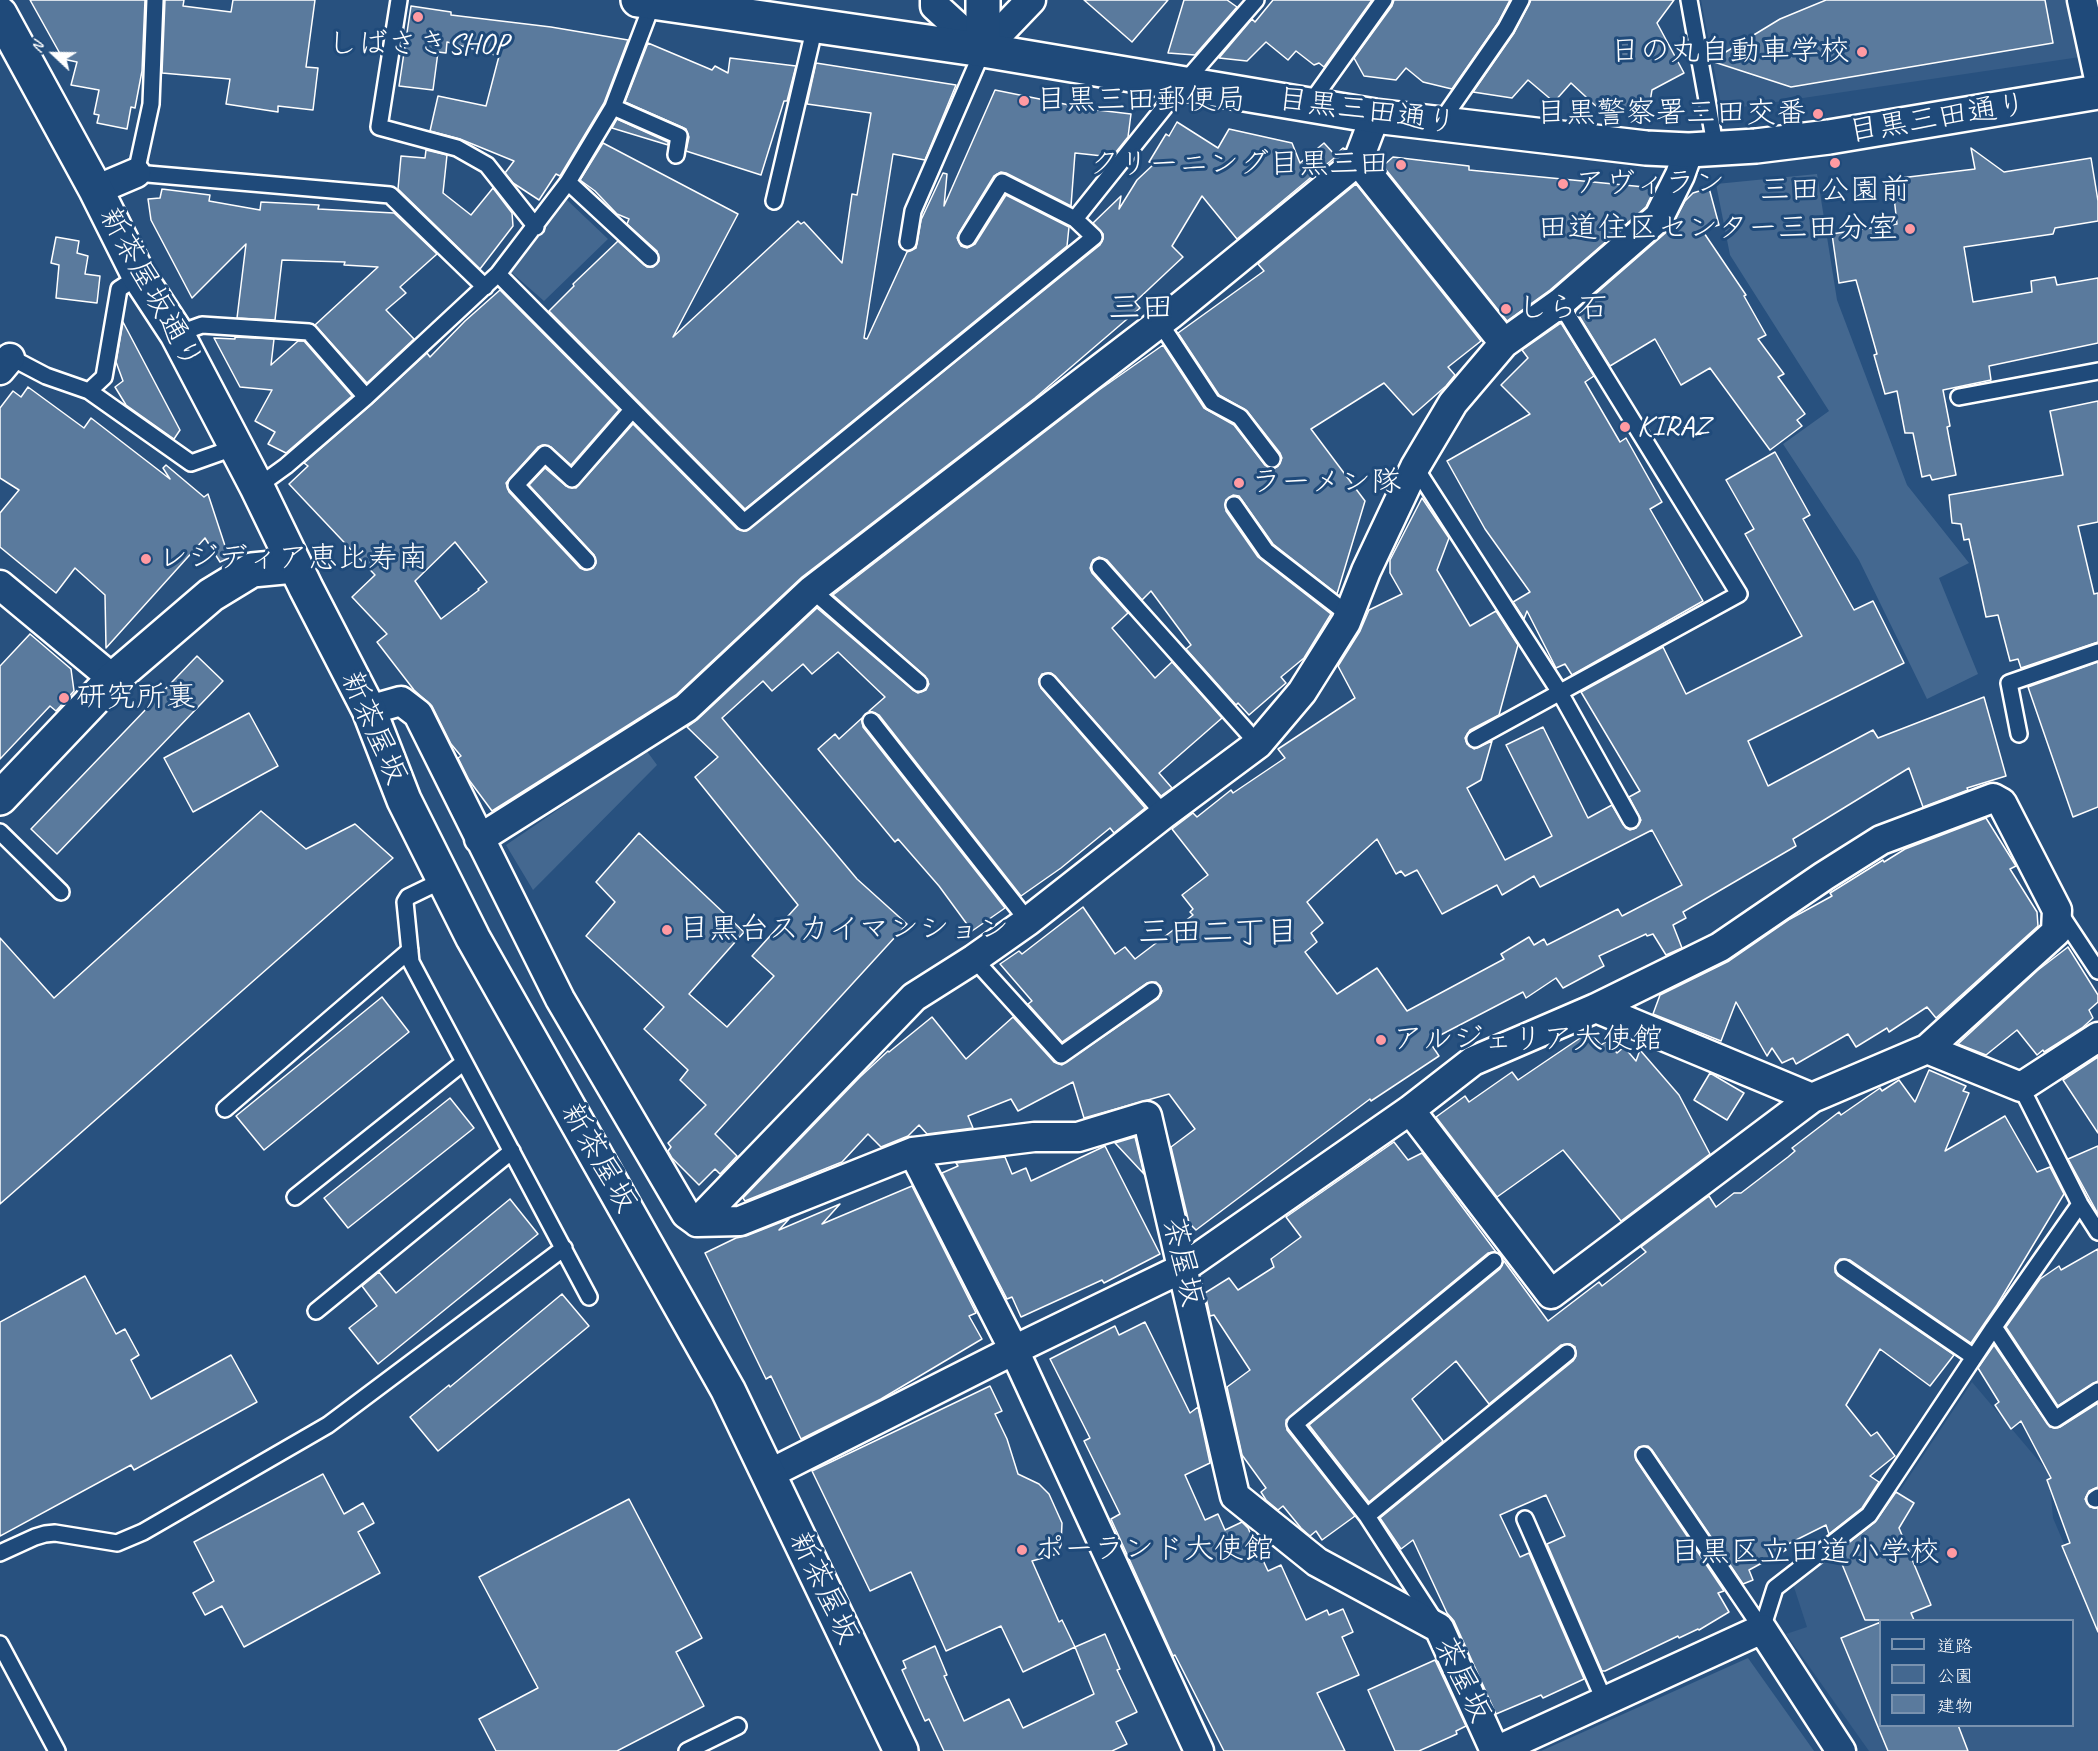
<!DOCTYPE html>
<meta charset="utf-8">
<style>
body{margin:0}
#map{position:relative;width:2098px;height:1751px;overflow:hidden;background:#28517f;font-family:Caveat,"Klee One",sans-serif}
canvas{display:block}
.legend{position:absolute;left:1879px;top:1619px;width:195px;height:108px;box-sizing:border-box;background:#1f4a7a;border:2px solid #7992af;margin:0;padding:8px 10px;list-style:none;font-size:18px;color:#fff}
.legend li{display:flex;align-items:center;gap:12px;height:30px}
.legend b{width:30px;border:2px solid #7992af}
.north{position:absolute;left:24px;top:24px;width:60px;height:60px;-webkit-text-stroke:4px #1f4a7a;paint-order:stroke;rotate:292deg;font-size:16px;font-weight:700;line-height:24px;text-align:center;color:#fff}
.north::after{content:'';display:block;margin:auto;width:21px;height:27px;background:#fff;clip-path:polygon(50% 0,100% 100%,50% 72%,0 100%)}
</style>
<div id="map">
<canvas width="2098" height="1751"></canvas>
<ul class="legend">
<li><b style="height:8px;background:#1f4a7a"></b>道路</li>
<li><b style="height:16px;background:#446890"></b>公園</li>
<li><b style="height:16px;background:#5a7a9d"></b>建物</li>
</ul>
<div class="north">N</div>
</div>
<script>
const g = document.querySelector('canvas').getContext('2d');
g.lineJoin = 'round';
function fillPath(path, color) {
  g.fillStyle = color;
  g.fill(path, 'evenodd');
}
function toPath(rows) {
  const path = new Path2D();
  for (const r of rows) {
    path.moveTo(r[0], r[1]);
    for (let i = 2; i < r.length; i += 2) path.lineTo(r[i], r[i + 1]);
  }
  return path;
}
function trace(path, color, width, dash) {
  g.strokeStyle = color;
  g.lineWidth = width;
  g.lineCap = dash ? 'butt' : 'round';
  g.setLineDash(dash || []);
  g.stroke(path);
}
function write(font, color, halo, rows, align = 'center') {
  g.font = font + ' Caveat,"Klee One",sans-serif';
  g.lineWidth = 6;
  g.setLineDash([]);
  g.textBaseline = 'middle';
  g.strokeStyle = halo;
  g.fillStyle = color;
  for (const [text, x, y, turn = 0] of rows) {
    g.save();
    g.translate(x, y);
    g.rotate((+turn || 0) * Math.PI / 180);
    g.textAlign = isNaN(turn) ? turn : align;
    if (halo) g.strokeText(text, 0, 0);
    g.fillText(text, 0, 0);
    g.restore();
  }
}
fillPath(toPath([
 [1701,0,2074,0,2080,57,1722,110],
 [1972,1382,2049,1473,2053,1518,2098,1623,2098,1751,1869,1751,1786,1634,1807,1627,1793,1584,1879,1522],
 [1880,1620,2072,1620,2072,1726,1880,1726]
]), '#375d88');
fillPath(toPath([
 [1817,174,1837,300,1907,485,1969,563,1939,578,1978,674,1927,699,1859,560,1783,444,1829,411,1730,255,1716,184],
 [567,200,608,239,544,301,511,272],
 [646,750,657,765,533,890,506,845],
 [1748,1658,1814,1751,1541,1751]
]), '#446890');
const building = toPath([
 [30,0,145,0,142,71,135,108,131,107,127,129,97,123,99,115,94,114,99,90,71,85,77,62,63,59,30,0],
 [165,0,184,0,183,6,231,12,233,0,315,0,306,67,318,68,313,110,278,106,278,112,226,104,230,79,162,73,165,0],
 [1084,0,1168,0,1132,42,1084,0],
 [1184,0,1227,0,1237,7,1195,55,1168,53,1184,0],
 [1273,0,1372,0,1324,67,1319,63,1314,65,1296,51,1288,60,1266,42,1247,61,1219,58,1252,19,1255,22,1273,0],
 [1394,0,1510,0,1498,23,1452,89,1423,82,1406,68,1396,80,1364,76,1354,58,1392,6,1394,0],
 [1531,0,1674,0,1657,23,1684,73,1652,90,1648,114,1599,109,1571,83,1554,102,1528,80,1512,98,1473,92,1514,33,1531,0],
 [1826,0,2045,0,2053,43,1791,87,1711,61,1780,19,1826,0],
 [411,6,451,12,451,15,551,27,628,40,604,103,560,176,556,174,539,200,513,183,505,173,514,161,460,139,430,131,438,96,486,106,499,56,447,42,446,53,438,52,433,90,399,86,411,6],
 [648,43,712,70,715,66,728,73,730,58,796,66,787,101,784,101,761,175,686,151,689,137,686,129,625,102,648,43],
 [816,63,956,85,925,160,893,154,864,338,867,339,907,252,916,248,921,220,943,173,947,174,944,206,995,90,1089,109,1131,114,1128,137,1112,157,1075,153,1071,206,1006,173,1001,172,994,176,959,233,957,238,961,246,967,248,975,244,1006,195,1069,227,1067,246,745,509,549,311,574,286,573,284,618,241,647,267,653,267,659,261,657,251,627,224,629,219,617,214,595,191,580,180,603,143,738,214,673,337,798,221,801,224,804,222,842,263,852,194,857,195,871,113,807,104,816,63],
 [617,119,668,142,668,145,612,128,617,119],
 [1177,122,1218,148,1229,129,1292,143,1300,163,1324,143,1335,155,1343,148,1345,149,1237,239,1202,196,1172,246,1183,257,1135,302,1140,308,1035,398,802,577,676,695,492,811,469,780,458,758,461,756,451,744,432,706,414,690,377,642,387,634,352,597,375,575,289,484,308,466,304,463,372,404,427,353,430,357,465,321,500,290,619,410,571,465,551,447,543,445,538,447,506,483,509,492,580,568,585,570,593,568,596,563,594,555,529,485,545,468,566,486,576,488,633,424,737,529,746,531,1100,245,1103,239,1103,234,1093,223,1121,196,1119,209,1137,180,1155,163,1149,162,1166,134,1169,136,1177,122],
 [455,542,487,582,478,589,479,590,441,619,415,581,455,542],
 [1971,148,2004,172,2091,158,2098,201,2098,221,2055,228,2053,234,1964,247,1973,302,2032,292,2031,281,2055,277,2057,285,2098,278,2098,343,1989,366,1991,380,1943,390,1950,426,1947,427,1956,475,1932,480,1930,475,1922,477,1913,433,1905,433,1897,391,1885,394,1874,355,1877,354,1856,280,1839,283,1832,234,1897,224,1892,179,1975,169,1971,148],
 [426,150,447,155,443,193,471,215,493,188,512,213,513,226,480,269,398,189,401,156,425,158,426,150],
 [1393,157,1469,166,1469,170,1655,188,1646,207,1550,290,1507,321,1383,166,1393,157],
 [1356,184,1481,341,1448,367,1455,375,1446,386,1413,415,1384,383,1311,429,1365,501,1337,594,1273,544,1239,496,1233,495,1226,500,1226,511,1258,557,1331,614,1304,658,1281,677,1286,683,1249,715,1238,703,1236,705,1186,649,1191,645,1151,591,1142,600,1107,560,1099,557,1093,560,1090,568,1092,573,1128,613,1112,628,1155,678,1172,662,1222,718,1159,773,1172,788,1161,796,1055,676,1051,673,1042,674,1039,679,1041,688,1145,808,1114,833,1110,828,1061,868,1021,896,879,715,869,711,885,697,838,652,812,674,803,664,772,691,763,681,722,718,857,879,907,924,715,1134,737,1156,720,1174,715,1169,699,1185,672,1158,668,1151,671,1147,668,1143,706,1105,680,1080,688,1070,644,1029,664,1007,586,936,615,902,596,882,639,833,744,932,689,994,727,1027,774,976,752,956,798,905,695,777,718,757,687,727,697,720,817,608,913,690,918,693,926,690,929,684,925,676,833,595,1099,390,1163,345,1204,408,1234,425,1265,465,1273,469,1278,466,1282,458,1280,453,1247,411,1219,395,1178,333,1264,271,1258,264,1356,184],
 [1709,188,1719,225,1702,230,1746,295,1744,296,1766,335,1758,339,1784,374,1778,377,1805,414,1797,420,1802,426,1770,450,1710,368,1681,385,1655,339,1610,366,1576,311,1670,229,1685,201,1693,193,1709,188],
 [162,189,210,195,209,201,260,210,261,202,319,205,318,209,394,213,437,254,400,287,406,293,386,310,414,339,367,383,315,325,378,267,344,265,345,262,282,260,275,320,237,318,246,244,192,298,151,220,148,199,160,198,162,189],
 [56,237,79,241,77,253,88,256,85,274,100,276,97,303,56,298,59,265,51,263,56,237],
 [123,322,180,430,174,439,126,405,115,387,123,381,116,362,123,322],
 [1561,323,1594,376,1585,382,1620,442,1626,438,1662,502,1650,509,1703,601,1572,675,1565,664,1556,668,1527,611,1524,619,1513,602,1530,592,1485,529,1447,461,1530,414,1501,385,1528,358,1522,350,1561,323],
 [235,337,274,339,271,365,298,341,304,341,352,396,286,453,268,444,275,432,255,421,272,390,240,387,214,338,235,339,235,337],
 [28,387,84,428,91,418,170,479,163,468,166,465,204,497,208,494,229,558,220,562,205,538,106,648,105,595,75,568,56,593,0,547,0,513,19,490,0,478,0,408,13,391,21,397,28,387],
 [2098,401,2098,522,2078,526,2094,594,2098,593,2098,642,2021,668,2018,659,2010,661,1998,615,1986,617,1969,539,1964,540,1961,524,1952,523,1949,495,2063,475,2050,411,2098,401],
 [1775,452,1810,515,1803,519,1854,610,1873,601,1904,663,1748,741,1768,786,1873,730,1878,738,1984,697,2006,776,1967,788,1968,790,1923,807,1909,768,1793,839,1796,846,1683,912,1686,918,1673,925,1682,948,1666,955,1653,934,1647,936,1646,934,1599,956,1604,966,1563,988,1556,978,1526,998,1523,992,1429,1041,1439,1056,1371,1101,1370,1099,1196,1230,1189,1223,1171,1147,1195,1129,1169,1094,1084,1118,1073,1082,1018,1111,1011,1099,968,1116,973,1128,927,1134,919,1125,908,1136,881,1147,868,1134,842,1162,745,1201,743,1198,860,1077,888,1051,889,1052,932,1017,966,1059,1013,1017,1054,1062,1062,1065,1158,999,1162,991,1160,986,1156,982,1147,983,1062,1042,1028,1004,1032,1001,1000,964,1019,951,1022,954,1083,907,1115,954,1125,947,1135,959,1193,915,1190,912,1193,909,1182,895,1208,875,1172,829,1193,813,1197,817,1231,790,1233,793,1285,758,1278,749,1355,698,1338,666,1360,631,1369,610,1402,594,1390,573,1390,560,1422,498,1449,538,1437,570,1470,626,1496,611,1518,645,1499,715,1470,730,1465,738,1467,744,1474,749,1492,741,1481,780,1467,788,1505,860,1552,836,1506,745,1543,727,1588,818,1612,805,1626,828,1630,830,1636,828,1641,820,1629,797,1640,791,1581,692,1663,647,1686,694,1802,636,1745,534,1754,529,1726,480,1775,452],
 [1652,830,1682,885,1622,916,1618,909,1547,945,1544,939,1534,945,1529,937,1501,954,1504,959,1407,1011,1377,968,1337,994,1305,952,1317,942,1311,933,1323,923,1307,902,1377,839,1396,874,1401,871,1405,876,1417,870,1442,914,1497,885,1502,895,1534,876,1540,887,1652,830],
 [30,634,71,669,74,691,56,711,50,706,0,759,0,666,30,634],
 [197,656,223,681,57,854,31,829,197,656],
 [2098,662,2098,807,2073,817,2028,687,2098,662],
 [249,713,278,766,193,812,164,758,249,713],
 [862,718,863,727,1005,908,972,931,939,886,898,839,895,842,818,749,835,734,839,739,862,718],
 [261,811,306,849,355,824,393,858,0,1204,0,938,54,998,261,811],
 [1986,818,2016,866,2010,869,2037,912,2038,926,1936,1018,1927,1007,1889,1032,1887,1028,1856,1047,1848,1034,1796,1064,1793,1058,1782,1063,1772,1048,1767,1056,1736,1002,1721,1041,1653,1014,1660,995,1729,961,1790,919,1832,896,1830,893,1883,860,1884,862,1905,849,1986,818],
 [2068,947,2098,995,2098,1002,2089,1010,2093,1018,2082,1028,2044,1052,2043,1050,2037,1055,2017,1030,1986,1055,1958,1044,2038,970,2068,947],
 [382,997,409,1032,264,1150,236,1116,382,997],
 [1589,1032,1601,1045,1607,1041,1617,1053,1624,1047,1636,1061,1640,1050,1679,1095,1710,1154,1621,1221,1563,1150,1497,1197,1436,1117,1465,1096,1469,1102,1512,1072,1518,1080,1589,1032],
 [2098,1057,2098,1133,2063,1080,2098,1057],
 [1929,1070,1966,1086,1963,1091,1969,1093,1945,1151,2005,1116,2037,1172,2050,1167,2064,1194,1997,1305,1971,1343,1850,1260,1840,1259,1836,1263,1835,1272,1838,1276,1954,1355,1930,1386,1880,1349,1846,1405,1871,1436,1877,1432,1895,1456,1870,1476,1879,1482,1862,1508,1829,1534,1826,1525,1784,1546,1786,1550,1749,1570,1753,1580,1743,1584,1652,1450,1648,1446,1639,1447,1635,1451,1636,1460,1724,1591,1718,1593,1729,1612,1699,1630,1698,1629,1679,1638,1678,1636,1605,1671,1602,1671,1547,1544,1565,1536,1546,1495,1500,1515,1520,1557,1529,1553,1584,1679,1543,1698,1541,1695,1496,1714,1454,1621,1447,1613,1413,1540,1401,1549,1380,1518,1573,1361,1576,1356,1575,1347,1570,1344,1561,1345,1489,1404,1456,1361,1412,1399,1443,1441,1369,1502,1309,1425,1500,1269,1504,1261,1548,1321,1599,1282,1602,1286,1646,1252,1641,1247,1709,1196,1716,1207,1734,1193,1741,1193,1788,1157,1795,1151,1792,1148,1839,1112,1841,1115,1880,1088,1882,1091,1899,1080,1915,1102,1929,1070],
 [1710,1073,1744,1093,1727,1120,1694,1100,1710,1073],
 [450,1098,474,1128,348,1228,324,1198,450,1098],
 [1135,1137,1144,1174,1115,1143,1135,1137],
 [1394,1142,1408,1160,1422,1153,1496,1252,1488,1253,1286,1420,1287,1430,1355,1516,1322,1540,1316,1531,1310,1536,1301,1528,1283,1506,1278,1510,1266,1500,1261,1492,1266,1488,1242,1455,1227,1387,1250,1370,1214,1315,1210,1316,1205,1293,1229,1278,1238,1290,1274,1267,1271,1259,1301,1237,1286,1217,1394,1142],
 [1105,1146,1160,1254,1104,1283,1102,1280,1021,1317,1012,1297,1007,1299,942,1173,958,1166,956,1163,1005,1157,1012,1174,1026,1168,1031,1181,1105,1146],
 [2098,1146,2098,1214,2068,1159,2098,1146],
 [912,1186,976,1313,969,1316,982,1339,881,1399,801,1439,771,1376,766,1379,705,1253,736,1238,746,1236,789,1219,779,1230,840,1204,822,1224,912,1186],
 [510,1199,538,1234,378,1364,349,1328,377,1306,362,1286,379,1272,396,1293,510,1199],
 [2098,1249,2098,1381,2058,1406,2006,1327,2040,1279,2059,1266,2061,1270,2098,1249],
 [85,1276,116,1334,125,1329,139,1355,131,1360,151,1399,231,1355,257,1402,134,1470,131,1465,0,1536,0,1322,85,1276],
 [562,1294,589,1326,438,1451,410,1417,449,1385,450,1387,562,1294],
 [1145,1322,1190,1413,1198,1407,1210,1463,1185,1475,1205,1520,1218,1514,1225,1530,1242,1522,1248,1528,1268,1571,1281,1565,1306,1620,1327,1610,1329,1615,1343,1609,1353,1632,1342,1637,1359,1675,1317,1693,1345,1751,1224,1751,1175,1655,1173,1656,1111,1519,1120,1514,1084,1441,1090,1438,1050,1359,1115,1326,1119,1335,1145,1322],
 [1994,1345,2050,1427,2060,1427,2098,1403,2098,1487,2089,1491,2085,1499,2090,1507,2098,1508,2098,1632,2062,1546,2070,1543,2047,1480,2051,1478,2021,1421,2011,1429,1995,1405,1999,1402,1978,1368,1994,1345],
 [990,1386,1002,1411,995,1414,1007,1439,1018,1474,1039,1484,1049,1494,1062,1523,1061,1545,1057,1554,1032,1561,1059,1622,1062,1620,1075,1647,1023,1672,1001,1626,946,1651,911,1572,870,1591,812,1471,990,1386],
 [323,1474,344,1514,363,1503,374,1523,358,1532,380,1573,244,1647,222,1606,205,1615,193,1593,214,1581,194,1542,323,1474],
 [1896,1492,1914,1503,1899,1528,1931,1605,1911,1613,1914,1620,1865,1620,1837,1552,1875,1522,1896,1492],
 [629,1499,702,1638,676,1652,704,1706,617,1751,496,1751,479,1719,538,1688,479,1577,629,1499],
 [1881,1622,1881,1725,1958,1725,1968,1751,1888,1751,1841,1638,1881,1622],
 [1105,1634,1120,1669,1117,1670,1137,1712,1116,1722,1127,1744,1112,1751,944,1751,929,1719,925,1721,902,1670,906,1668,903,1661,935,1646,947,1675,944,1676,964,1721,1009,1699,1023,1728,1094,1694,1075,1647,1105,1634],
 [1435,1660,1466,1726,1456,1731,1457,1734,1419,1751,1395,1751,1368,1690,1435,1660]
]);
fillPath(building, '#5a7a9d');
trace(building, '#fff', 1.5);
const lane = toPath([
 [155,0,151,104,136,173,390,195,485,287],
 [399,0,379,127,457,148,487,165,536,227],
 [1689,0,1716,150],
 [1309,105,1384,0],
 [613,107,679,136,676,155],
 [1440,123,1506,28,1521,0],
 [568,182,650,258],
 [774,201,815,26],
 [967,238,1002,182,1075,219],
 [908,242,913,211,983,50],
 [498,274,744,522,1094,237,1075,219,1183,84,1256,0],
 [1160,323,1212,402,1240,417,1272,459],
 [177,334,202,325,309,332,366,397],
 [6,355,46,376,89,391,191,463,236,447],
 [89,391,104,377,119,289,139,276],
 [1959,397,2098,371],
 [1415,467,1559,691,1631,820],
 [257,487,286,466,366,397,498,274,568,182,613,107,653,2],
 [1234,505,1266,551,1349,615],
 [587,561,516,485,545,454,572,479,632,410],
 [1100,567,1258,744],
 [812,590,919,683],
 [1048,682,1164,814],
 [871,721,1028,921],
 [2019,734,2009,683,2098,652],
 [1475,739,1739,594,1560,303],
 [0,832,61,892],
 [443,880,408,897,405,902,411,962,589,1297],
 [2059,912,2098,971],
 [974,959,1061,1055,1152,991],
 [2021,1087,2080,1204,2098,1232],
 [225,1109,410,950],
 [295,1197,464,1062],
 [1844,1268,1974,1357],
 [316,1311,512,1151],
 [1994,1327,2055,1419,2098,1391],
 [1644,1455,1762,1629],
 [2095,1499,2098,1497],
 [1367,1516,1567,1353],
 [1525,1519,1605,1702],
 [0,1553,35,1537,45,1534,55,1533,117,1543,143,1532,328,1425,564,1248],
 [1433,1618,1367,1516,1295,1424,1494,1261],
 [1762,1629,1775,1588,1869,1515,1994,1327,2080,1204],
 [0,1644,57,1751],
 [687,1751,738,1726]
]);
const street = toPath([
 [935,0,935,6,983,50,1031,0],
 [2082,0,2098,74],
 [1358,161,1504,343],
 [96,190,136,173],
 [0,370,10,358],
 [0,585,113,679],
 [369,710,401,701,418,714,560,999,686,1214,697,1222],
 [479,839,686,708,812,590,1170,315,1358,161,1375,116],
 [1927,1049,2021,1087,2098,1037],
 [1410,1110,1551,1294,1812,1098],
 [913,1152,1014,1350,1199,1751],
 [697,1222,914,997,974,959,1028,921,1164,814,1258,744,1302,692,1346,622,1366,571,1415,467,1453,403,1504,343,1560,303,1659,217,1680,175,1689,150],
 [697,1222,740,1221,913,1152,1034,1137,1078,1137,1147,1116,1235,1496,1317,1562,1439,1628,1495,1751],
 [769,1474,1014,1350,1183,1268,1410,1110,1473,1061,1596,1008,1720,947,1824,876,1881,840,1993,798,2002,803,2057,910,2056,932,1927,1049,1812,1098,1596,1008],
 [1496,1751,1762,1629,1841,1751]
]);
const secondary = toPath([
 [638,0,983,50,1375,116,1646,148,1689,150,1756,146,1829,137,2098,92],
 [983,0,983,50],
 [0,14,96,190,139,276,177,334,257,487,306,588,369,710,404,800,473,938,728,1390,901,1751],
 [0,798,113,679,211,595,252,570,294,566]
]);
trace(lane, '#fff', 20);
trace(street, '#fff', 33);
trace(secondary, '#fff', 38);
trace(lane, '#1f4a7a', 15);
trace(street, '#1f4a7a', 28);
trace(secondary, '#1f4a7a', 33);
for (const [x, y, r, color] of [
 [418,17,6,"#ff9aa2"],
 [1862,52,6,"#ff9aa2"],
 [1024,101,6,"#ff9aa2"],
 [1818,114,6,"#ff9aa2"],
 [1835,163,6,"#ff9aa2"],
 [1401,165,6,"#ff9aa2"],
 [1563,184,6,"#ff9aa2"],
 [1910,229,6,"#ff9aa2"],
 [1506,309,6,"#ff9aa2"],
 [1625,427,6,"#ff9aa2"],
 [1239,483,6,"#ff9aa2"],
 [146,559,6,"#ff9aa2"],
 [64,698,6,"#ff9aa2"],
 [667,930,6,"#ff9aa2"],
 [1381,1040,6,"#ff9aa2"],
 [1022,1550,6,"#ff9aa2"],
 [1952,1553,6,"#ff9aa2"]
]) {
  const dot = new Path2D();
  dot.arc(x, y, r, 0, 2 * Math.PI);
  g.fillStyle = color;
  g.fill(dot);
  trace(dot, '#1f4a7a', 2);
}
write('30px', '#fff', '#1f4a7a', [
 ["しばさきSHOP",418,45,"center"],
 ["日の丸自動車学校",1850,52,"right"],
 ["目黒三田郵便局",1036,101],
 ["目黒警察署三田交番",1806,114,"right"],
 ["クリーニング目黒三田",1389,165,"right"],
 ["アヴィラン",1575,184],
 ["三田公園前",1835,191,"center"],
 ["田道住区センター三田分室",1898,229,"right"],
 ["しら石",1518,309],
 ["KIRAZ",1637,427],
 ["ラーメン隊",1251,483],
 ["レジディア恵比寿南",158,559],
 ["研究所裏",76,698],
 ["目黒台スカイマンション",679,930],
 ["アルジェリア大使館",1393,1040],
 ["ポーランド大使館",1034,1550],
 ["目黒区立田道小学校",1940,1553,"right"]
], 'left');
write('30px', '#fff', '#1f4a7a', [
 ["目黒三田通り",1367,112,8],
 ["目黒三田通り",1938,119,-9],
 ["新茶屋坂通り",150,289,61],
 ["新茶屋坂",373,728,66],
 ["新茶屋坂",598,1158,60],
 ["茶屋坂",1182,1262,77],
 ["新茶屋坂",823,1588,64],
 ["茶屋坂",1462,1680,64]
]);
write('32px', '#fff', '#1f4a7a', [
 ["三田二丁目",1218,934]
]);
write('33px', '#fff', '#1f4a7a', [
 ["三田",1141,309]
]);
</script>
